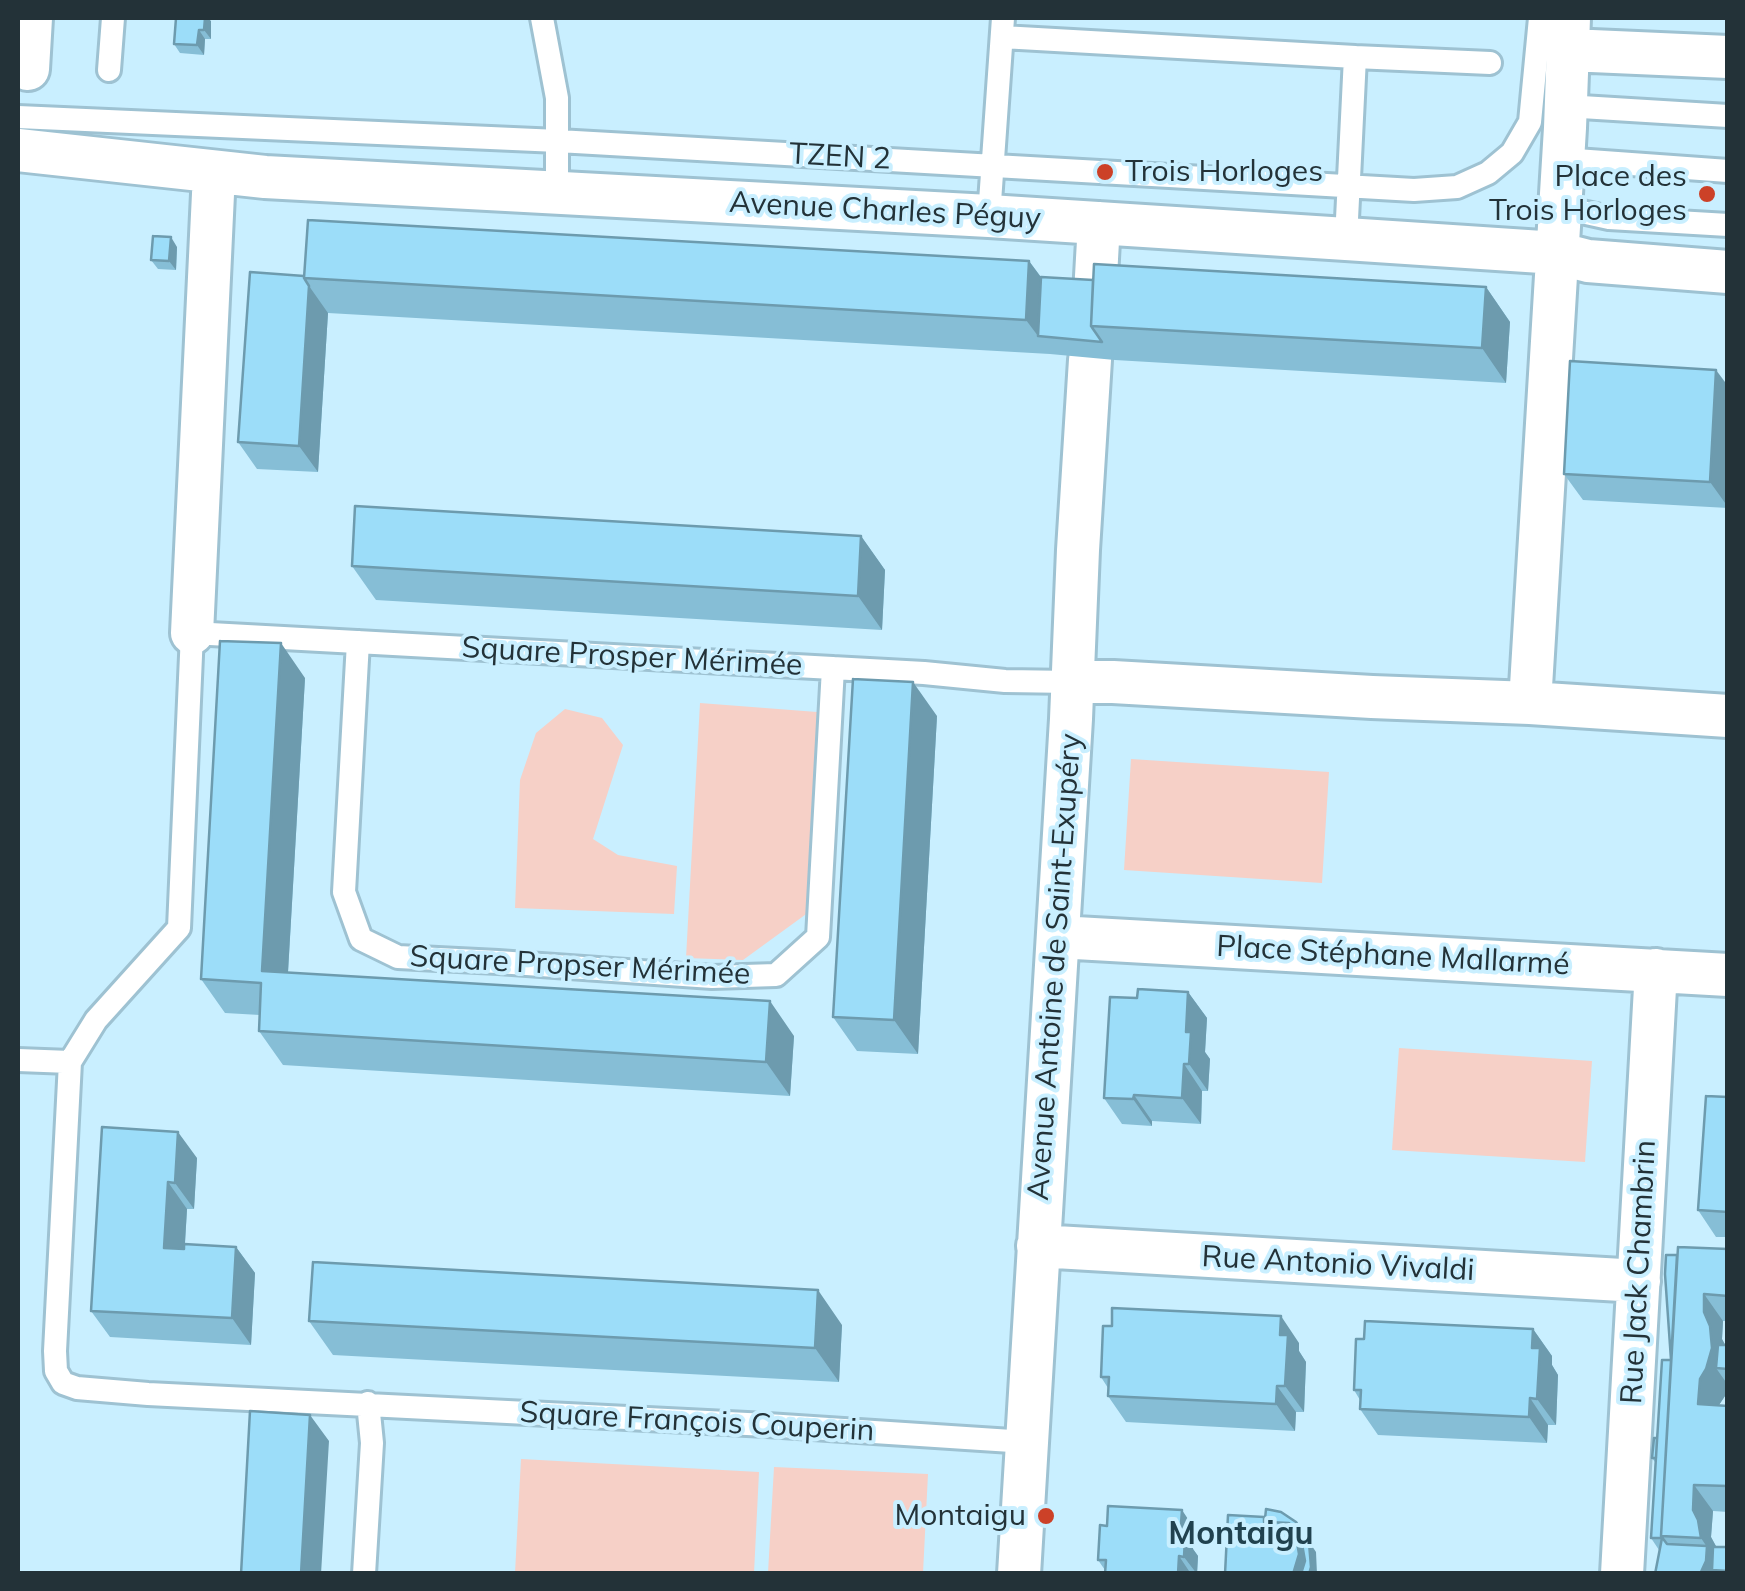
<!DOCTYPE html>
<meta charset="utf-8">
<style>
body{margin:0}
#map{position:relative;width:1745px;height:1591px;overflow:hidden;background:#c9efff;font-family:Mulish,sans-serif}
canvas{display:block}
.frame{position:absolute;inset:0;border:20px solid #233238;pointer-events:none}
</style>
<div id="map">
<canvas width="1745" height="1591"></canvas>
<div class="frame"></div>
</div>
<script>
const g = document.querySelector('canvas').getContext('2d');
g.lineJoin = 'round';
function fillPath(path, color) {
  g.fillStyle = color;
  g.fill(path, 'evenodd');
}
function toPath(rows) {
  const path = new Path2D();
  for (const r of rows) {
    path.moveTo(r[0], r[1]);
    for (let i = 2; i < r.length; i += 2) path.lineTo(r[i], r[i + 1]);
  }
  return path;
}
function trace(path, color, width, dash) {
  g.strokeStyle = color;
  g.lineWidth = width;
  g.lineCap = dash ? 'butt' : 'round';
  g.setLineDash(dash || []);
  g.stroke(path);
}
function write(font, color, halo, rows, align = 'center') {
  g.font = font + ' Mulish,sans-serif';
  g.lineWidth = 8;
  g.setLineDash([]);
  g.textBaseline = 'middle';
  g.strokeStyle = halo;
  g.fillStyle = color;
  for (const [text, x, y, turn = 0] of rows) {
    g.save();
    g.translate(x, y);
    g.rotate((+turn || 0) * Math.PI / 180);
    g.textAlign = isNaN(turn) ? turn : align;
    if (halo) g.strokeText(text, 0, 0);
    g.fillText(text, 0, 0);
    g.restore();
  }
}
fillPath(toPath([
 [700,703,817,712,809,912,743,960,686,958],
 [565,709,602,718,623,745,593,839,618,855,677,866,674,914,515,908,520,780,536,733],
 [1131,759,1329,772,1322,883,1124,870],
 [1399,1048,1592,1061,1585,1162,1392,1150],
 [521,1459,759,1472,754,1573,515,1573],
 [774,1467,928,1474,923,1573,768,1573]
]), '#f6d0c7');
const service = toPath([
 [542,18,557,98,557,194],
 [1002,37,1355,57,1346,239],
 [1355,57,1490,63],
 [109,70,113,18],
 [1565,106,1728,116],
 [18,117,558,141,1414,190,1457,187,1488,173,1512,153,1530,122,1540,18],
 [1562,159,1728,171],
 [1559,207,1609,218,1728,225],
 [989,216,1003,18],
 [358,642,344,892,361,939,398,957,498,962,712,977,776,975,818,937,833,668],
 [18,1060,70,1062],
 [1027,1442,767,1425,148,1394,77,1388,63,1383,56,1371,55,1351,70,1062,96,1020,179,928,192,633,924,673,1005,681,1072,682],
 [364,1574,372,1443,368,1403]
]);
const minor = toPath([
 [1569,50,1728,57],
 [28,69,31,18],
 [18,150,265,177,989,216,1346,239,1557,253,1588,261,1728,272],
 [1095,294,1099,223],
 [192,633,214,173],
 [1072,682,1113,682,1372,697,1530,703,1728,716],
 [1530,703,1565,128,1569,18],
 [1058,937,1728,975],
 [1038,1246,1639,1281],
 [1019,1574,1071,719,1078,550,1090,360],
 [1622,1574,1656,970]
]);
trace(service, '#9ec2d2', 28);
trace(minor, '#9ec2d2', 48);
trace(service, '#fff', 22);
trace(minor, '#fff', 42);
fillPath(toPath([
 [211,21,211,39,205,39,204,55,180,53,174,44],
 [177,247,176,270,158,269,151,260],
 [1029,261,1041,277,1093,280,1486,287,1510,322,1506,383,1115,360,1050,354,328,313,318,472,257,469,238,442,304,276],
 [1728,386,1728,508,1583,500,1564,474],
 [861,536,885,570,882,630,376,600,352,566],
 [305,678,288,973,794,1036,790,1096,283,1065,259,1031,260,1015,225,1013,201,979],
 [937,716,918,1054,857,1051,833,1017],
 [1188,992,1207,1018,1205,1052,1210,1059,1208,1091,1202,1091,1201,1124,1152,1121,1152,1126,1122,1124,1104,1098,1137,998],
 [1728,1097,1728,1237,1716,1237,1698,1210],
 [102,1127,197,1158,194,1209,187,1209,185,1244,236,1247,255,1273,251,1345,110,1337,91,1311],
 [1728,1249,1728,1321,1723,1321,1722,1339,1725,1345,1728,1345,1728,1387,1725,1396,1719,1405,1728,1406,1728,1512,1713,1511,1711,1537,1716,1547,1728,1547,1728,1574,1655,1574,1659,1550,1651,1538,1655,1462,1652,1458,1671,1360,1677,1255],
 [309,1321,842,1325,839,1382,333,1355],
 [1533,1329,1552,1356,1552,1365,1558,1375,1556,1425,1548,1425,1547,1443,1378,1435,1360,1409,1360,1400,1354,1390,1364,1339],
 [1299,1343,1299,1351,1306,1362,1304,1412,1296,1412,1295,1431,1126,1422,1108,1396,1108,1388,1101,1377],
 [1194,1528,1193,1549,1198,1556,1197,1574,1105,1574,1105,1570,1098,1560]
]), '#86bed6');
fillPath(toPath([
 [205,18,208,18,211,21,211,39,204,30],
 [199,30,205,39,204,55,197,45],
 [171,237,177,247,176,270,169,261],
 [1029,261,1054,295,1038,336,1026,320],
 [309,286,328,313,318,472,299,446],
 [1486,287,1510,322,1506,383,1482,348],
 [1716,370,1728,386,1728,507,1710,482],
 [861,536,885,570,882,630,858,596],
 [281,643,305,678,286,1006,262,971],
 [913,682,937,716,918,1054,894,1020],
 [1188,992,1207,1018,1205,1052,1210,1059,1208,1091,1189,1064,1186,1032],
 [770,1001,794,1036,790,1096,766,1062],
 [1184,1064,1202,1091,1201,1124,1182,1098],
 [1134,1095,1152,1121,1152,1126,1133,1099],
 [178,1132,197,1158,194,1209,175,1183],
 [168,1182,187,1209,183,1274,164,1248],
 [236,1247,255,1273,251,1345,232,1318],
 [818,1290,842,1325,839,1382,815,1348],
 [1704,1294,1723,1321,1722,1339,1728,1350,1716,1368,1728,1385,1725,1396,1719,1405,1698,1404],
 [1281,1316,1299,1343,1299,1351,1306,1362,1304,1412,1285,1386,1280,1335],
 [1533,1329,1552,1356,1552,1365,1558,1375,1556,1425,1537,1399,1532,1348],
 [1277,1386,1296,1412,1295,1431,1276,1404],
 [1530,1398,1548,1425,1547,1443,1529,1417],
 [310,1415,329,1441,321,1574,301,1574],
 [1694,1485,1713,1511,1711,1537,1716,1546,1712,1570,1715,1574,1700,1574,1707,1547,1701,1538,1693,1510],
 [1182,1510,1194,1528,1193,1549,1198,1556,1197,1574,1184,1557,1180,1537],
 [1296,1522,1316,1552,1317,1574,1293,1574],
 [1179,1556,1191,1574,1178,1574]
]), '#6d9bae');
const building = toPath([
 [176,18,205,18,204,30,199,30,197,45,174,44,176,18],
 [308,220,1029,261,1026,320,304,278,308,220],
 [153,236,171,237,169,261,151,260,153,236],
 [1094,264,1486,287,1482,348,1091,326,1094,264],
 [250,272,304,276,304,278,309,286,299,446,238,442,250,272],
 [1041,277,1093,280,1091,326,1102,342,1038,336,1041,277],
 [1570,361,1716,370,1710,482,1564,474,1570,361],
 [355,506,861,536,858,596,352,566,355,506],
 [220,641,281,643,262,971,770,1001,766,1062,259,1031,261,983,201,979,220,641],
 [853,679,913,682,894,1020,833,1017,853,679],
 [1138,989,1188,992,1186,1032,1191,1032,1189,1064,1184,1064,1182,1098,1134,1095,1133,1099,1104,1098,1110,997,1137,998,1138,989],
 [1706,1096,1728,1097,1728,1212,1698,1210,1706,1096],
 [102,1127,178,1132,175,1183,168,1182,164,1248,184,1249,184,1244,236,1247,232,1318,91,1311,102,1127],
 [1678,1247,1728,1249,1728,1296,1704,1294,1704,1312,1710,1326,1712,1348,1706,1369,1700,1379,1698,1404,1728,1406,1728,1486,1694,1485,1693,1510,1698,1520,1701,1538,1661,1536,1678,1247],
 [1666,1255,1677,1255,1671,1360,1665,1274,1666,1255],
 [313,1262,818,1290,815,1348,309,1321,313,1262],
 [1112,1308,1281,1316,1280,1335,1288,1335,1285,1386,1277,1386,1276,1404,1108,1396,1109,1377,1101,1377,1103,1326,1112,1326,1112,1308],
 [1365,1321,1533,1329,1532,1348,1540,1348,1537,1399,1530,1398,1529,1417,1360,1409,1361,1390,1354,1390,1356,1339,1364,1339,1365,1321],
 [1718,1345,1728,1345,1728,1369,1716,1368,1718,1345],
 [1662,1360,1671,1360,1661,1536,1667,1544,1707,1546,1706,1561,1700,1574,1655,1574,1662,1538,1651,1538,1662,1360],
 [250,1411,310,1415,301,1574,241,1574,250,1411],
 [1654,1438,1657,1438,1656,1458,1652,1458,1654,1438],
 [1108,1506,1182,1510,1180,1537,1185,1538,1184,1557,1179,1556,1178,1574,1105,1574,1106,1560,1098,1560,1100,1525,1107,1526,1108,1506],
 [1266,1509,1281,1512,1296,1522,1309,1543,1311,1567,1309,1574,1301,1574,1305,1561,1302,1544,1295,1532,1289,1523,1268,1522,1265,1519,1266,1509],
 [1228,1515,1264,1517,1264,1522,1289,1523,1296,1535,1299,1554,1293,1574,1225,1574,1228,1515],
 [1713,1547,1728,1547,1728,1571,1712,1570,1713,1547]
]);
fillPath(building, '#9cddf9');
trace(building, '#6d9bae', 2.5);
for (const [x, y, r, color] of [
 [1105,172,10,"#cc4128"],
 [1707,194,10,"#cc4128"],
 [1046,1516,10,"#cc4128"]
]) {
  const dot = new Path2D();
  dot.arc(x, y, r, 0, 2 * Math.PI);
  g.fillStyle = color;
  g.fill(dot);
  trace(dot, '#c9efff', 4);
}
write('30px', '#233238', '#c9efff', [
 ["TZEN 2",840,157,3],
 ["Avenue Charles Péguy",885,211,3],
 ["Square Prosper Mérimée",632,657,3],
 ["Place Stéphane Mallarmé",1393,956,3],
 ["Square Propser Mérimée",580,966,3],
 ["Avenue Antoine de Saint-Exupéry",1055,967,-86],
 ["Rue Antonio Vivaldi",1338,1264,3],
 ["Rue Jack Chambrin",1639,1272,-87],
 ["Square François Couperin",697,1422,3]
]);
write('30px', '#233238', '#c9efff', [
 ["Trois Horloges",1125,172,"left"],
 ["Place des",1687,177],
 ["Trois Horloges",1687,211],
 ["Montaigu",1026,1516]
], 'right');
write('bold 32px', '#21424f', '#c9efff', [
 ["Montaigu",1241,1534]
]);
</script>
